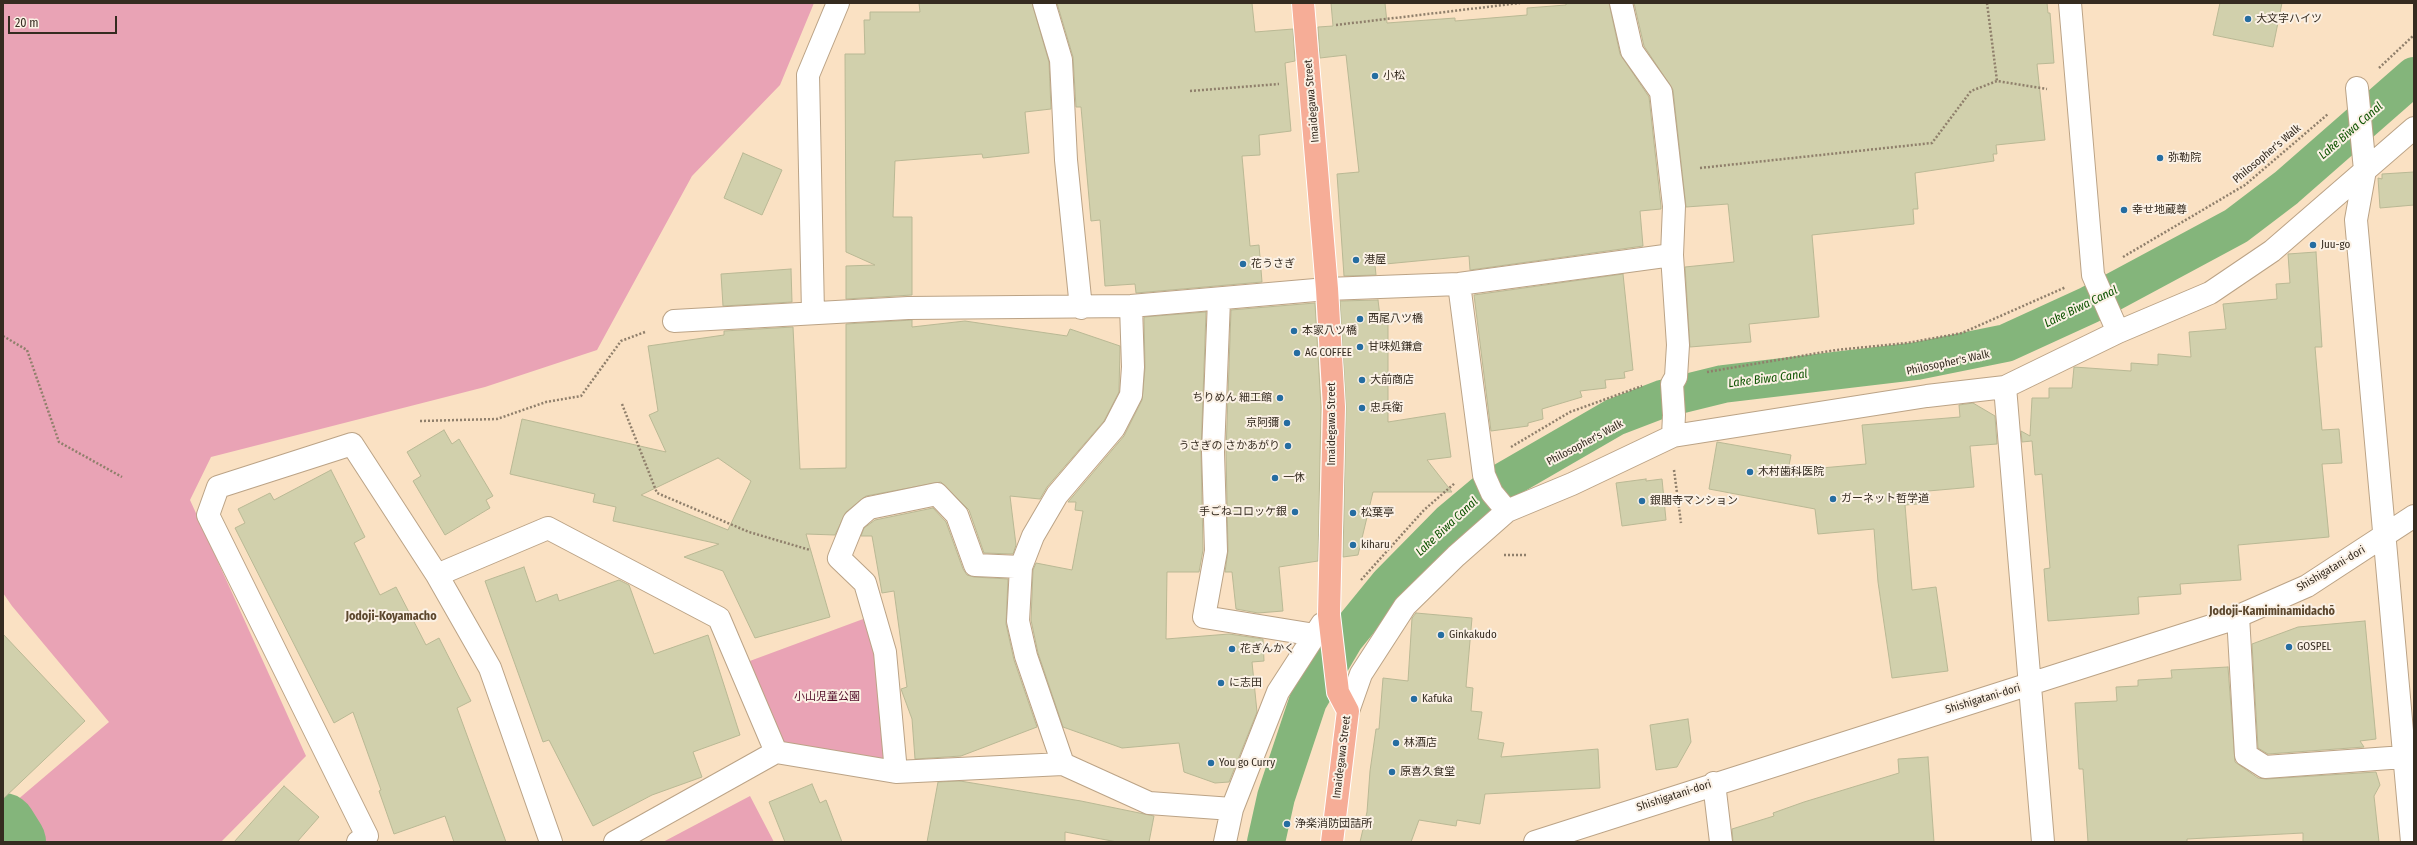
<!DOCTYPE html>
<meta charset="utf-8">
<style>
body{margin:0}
#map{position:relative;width:2417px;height:845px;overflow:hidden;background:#fae1c3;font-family:"Fira Sans Condensed",sans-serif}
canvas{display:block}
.frame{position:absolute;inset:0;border:4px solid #352b20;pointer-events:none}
.scale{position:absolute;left:8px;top:16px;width:109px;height:18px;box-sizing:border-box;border:2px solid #352b20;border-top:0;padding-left:5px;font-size:12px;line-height:14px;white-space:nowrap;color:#352b20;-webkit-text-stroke:3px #fbf1e5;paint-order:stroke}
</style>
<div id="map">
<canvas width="2417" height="845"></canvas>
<div class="frame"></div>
<div class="scale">20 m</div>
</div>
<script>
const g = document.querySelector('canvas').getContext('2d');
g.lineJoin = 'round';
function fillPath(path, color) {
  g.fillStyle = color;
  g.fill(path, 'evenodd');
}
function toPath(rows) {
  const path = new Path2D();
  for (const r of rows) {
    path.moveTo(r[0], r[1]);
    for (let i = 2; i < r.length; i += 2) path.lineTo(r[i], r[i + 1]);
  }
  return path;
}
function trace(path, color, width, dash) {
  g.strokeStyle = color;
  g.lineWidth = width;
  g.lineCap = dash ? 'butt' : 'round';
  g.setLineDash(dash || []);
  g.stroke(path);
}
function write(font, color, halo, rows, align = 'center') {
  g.font = font + ' "Fira Sans Condensed","Noto Sans JP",sans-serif';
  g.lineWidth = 4;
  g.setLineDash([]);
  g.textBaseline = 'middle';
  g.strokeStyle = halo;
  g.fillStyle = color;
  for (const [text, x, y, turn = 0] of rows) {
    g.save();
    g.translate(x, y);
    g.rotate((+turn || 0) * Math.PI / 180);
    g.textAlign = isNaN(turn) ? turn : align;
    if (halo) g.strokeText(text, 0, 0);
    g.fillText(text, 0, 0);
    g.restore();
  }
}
fillPath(toPath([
 [3,3,814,3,780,85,692,176,597,350,485,387,211,457,190,500,306,756,221,842,37,842,16,801,109,722,12,606,3,593],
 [874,615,896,772,776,752,739,665],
 [750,796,774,842,663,842]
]), '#e9a3b5');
trace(toPath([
 [1266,842,1276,797,1308,701,1345,638,1389,584,1450,522,1487,491,1615,417,1662,399,1723,384,1917,361,2006,343,2089,305,2236,226,2286,188,2414,76]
]), '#84b57b', 38);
trace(toPath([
 [3,826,13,842]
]), '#84b57b', 66);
const building = toPath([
 [919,3,1032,3,1049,62,1051,109,1025,112,1029,153,983,158,982,154,895,161,893,217,912,217,912,295,846,299,846,266,875,265,846,252,845,54,865,54,864,20,870,20,870,12,920,12,919,3],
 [1057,3,1252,3,1255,32,1293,29,1295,61,1285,63,1291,131,1259,135,1260,155,1242,156,1250,246,1259,245,1262,282,1136,293,1135,284,1105,286,1100,220,1091,221,1081,107,1076,107,1073,57,1057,3],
 [1331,3,1385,3,1387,23,1455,18,1455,21,1527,15,1527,8,1566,5,1566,3,1609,3,1620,54,1649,97,1661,206,1661,209,1640,211,1643,246,1470,270,1469,256,1375,265,1376,275,1344,276,1337,174,1359,172,1346,55,1320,58,1318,27,1333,26,1331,3],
 [1634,3,2047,3,2048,13,2050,13,2054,63,2037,64,2045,140,1996,145,1997,154,1993,154,1994,161,1915,173,1918,209,1913,209,1914,224,1812,235,1819,317,1749,324,1751,342,1690,347,1685,267,1734,262,1728,204,1686,207,1673,90,1644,46,1634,3],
 [2220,3,2282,3,2273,47,2213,35,2220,3],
 [743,153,782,170,762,215,724,198,743,153],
 [2414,172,2414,205,2380,208,2378,178,2382,179,2382,174,2414,172],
 [2316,252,2322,347,2315,347,2322,430,2339,429,2342,463,2322,464,2329,537,2238,545,2241,580,2180,584,2181,594,2138,597,2139,614,2048,621,2044,569,2050,568,2042,474,2035,475,2032,441,2022,442,2021,431,2030,436,2032,398,2049,398,2049,388,2072,388,2074,367,2131,371,2131,363,2158,365,2158,354,2191,357,2189,332,2226,329,2223,304,2277,299,2276,284,2290,283,2288,254,2316,252],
 [791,269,792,302,723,306,721,274,791,269],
 [1623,274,1633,370,1624,372,1625,378,1605,380,1606,388,1580,391,1582,397,1542,409,1543,419,1528,423,1528,426,1491,431,1474,295,1623,274],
 [1378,300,1381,324,1388,323,1388,422,1445,413,1451,457,1427,460,1452,492,1373,492,1358,555,1343,557,1346,407,1340,301,1378,300],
 [1315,303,1321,407,1318,561,1279,567,1283,611,1258,613,1236,609,1232,572,1225,572,1228,551,1226,452,1231,310,1315,303],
 [1206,312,1201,452,1203,550,1199,572,1167,572,1166,639,1229,634,1263,639,1264,661,1252,662,1257,712,1229,782,1215,783,1184,772,1179,743,1122,748,1063,727,1038,653,1031,620,1033,570,1036,563,1072,570,1083,511,1075,510,1076,502,1068,502,1124,436,1142,400,1145,368,1144,317,1206,312],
 [912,320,912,327,965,321,1067,336,1070,329,1120,346,1119,392,1104,421,1047,487,1040,499,1010,496,1016,545,1013,554,984,553,969,510,941,482,866,496,846,512,835,535,806,534,830,617,755,638,723,571,684,557,719,544,613,521,616,507,593,502,595,494,510,474,522,419,666,452,649,415,658,411,648,346,724,335,724,331,793,327,800,469,846,468,846,324,912,320],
 [718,458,751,481,728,530,641,495,718,458],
 [1973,403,1995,416,1997,444,1970,446,1974,487,1928,491,1930,503,1905,505,1912,590,1936,587,1948,671,1892,678,1878,582,1874,529,1818,534,1815,509,1709,489,1717,442,1791,455,1788,471,1866,464,1862,425,1960,417,1959,405,1973,403],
 [444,430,452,444,459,439,493,496,486,500,490,508,445,535,413,481,421,476,407,452,444,430],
 [331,470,365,537,354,543,380,595,396,587,426,645,439,638,471,701,457,708,506,842,454,842,445,816,394,834,379,791,381,790,353,712,334,723,235,528,245,523,238,509,270,493,274,500,331,470],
 [1646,479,1646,481,1662,479,1666,520,1622,526,1616,483,1646,479],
 [933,508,946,522,963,569,967,575,974,577,1008,579,1006,624,1014,660,1037,727,961,756,915,759,912,719,901,689,907,687,894,591,882,593,872,536,861,536,864,528,875,520,933,508],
 [524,567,536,602,557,594,559,601,619,580,629,585,654,654,708,635,740,735,693,752,702,777,652,795,593,826,549,740,543,742,485,581,524,567],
 [1416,613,1472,618,1466,687,1473,688,1471,711,1482,712,1478,739,1504,743,1501,757,1598,749,1600,788,1485,794,1480,824,1457,820,1456,826,1419,820,1411,842,1360,842,1367,812,1370,771,1376,729,1379,729,1383,678,1408,681,1412,618,1416,613],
 [2365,621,2376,739,2360,741,2364,747,2268,754,2258,748,2252,644,2298,627,2365,621],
 [3,634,85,721,3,799,3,634],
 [2228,667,2235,762,2258,778,2266,779,2376,772,2380,785,2374,796,2379,842,2303,842,2303,833,2187,839,2187,842,2088,842,2083,769,2079,769,2075,703,2117,701,2116,687,2138,686,2138,680,2172,678,2171,670,2228,667],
 [1688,719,1691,742,1677,767,1656,770,1650,725,1688,719],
 [1928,757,1934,842,1733,842,1732,829,1774,816,1773,813,1804,802,1899,773,1898,759,1928,757],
 [960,781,1081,801,1154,816,1149,842,1117,842,1065,832,1065,842,927,842,938,782,960,781],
 [812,784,820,803,826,800,842,842,785,842,769,802,812,784],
 [284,786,319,817,297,842,234,842,284,786]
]);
fillPath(building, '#d1d0ac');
trace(building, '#b9b894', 1);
const minor = toPath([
 [1044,3,1061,60,1066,160,1081,308],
 [1621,3,1632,51,1661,92,1674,206,1672,255,1678,345,1676,377,1672,384,1674,415,1673,436],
 [2070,3,2093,275,2118,332],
 [2357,88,2365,170,2356,220,2412,842],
 [1459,284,1484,475,1492,493,1507,511],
 [1219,300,1213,452,1216,551,1204,617,1315,635],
 [813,313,808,75,838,3],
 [674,321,908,308,1131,306,1327,289,1459,284,1672,255],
 [2005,387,2043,842],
 [1021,567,1033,536,1057,495,1114,428,1131,395,1133,367,1131,306],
 [437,575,548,528,719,618,776,752],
 [2238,616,2246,755,2265,767,2404,757],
 [1348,711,1361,674,1405,606,1456,556,1507,511,1572,484,1673,436,1927,396,2005,387,2118,332,2210,293,2272,251,2414,128],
 [896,772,885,652,865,583,839,558,854,521,869,508,937,494,957,515,975,565,1021,567,1018,621,1026,656,1063,764],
 [1714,783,1721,842],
 [1232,809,1278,692,1322,624],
 [358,842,367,836,208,515,218,487,352,444,437,575,490,668,551,842],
 [615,842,776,752,896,772,1063,764,1149,803,1232,809,1225,842],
 [1535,842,2227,621,2307,586,2414,516]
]);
const major = toPath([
 [1303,3,1327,289,1334,407,1329,615,1338,692,1348,711,1332,842]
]);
trace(minor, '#bba386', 24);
trace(major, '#fff', 24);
trace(toPath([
 [1987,3,1997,81],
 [1336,25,1520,3],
 [2379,68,2414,35],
 [1190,91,1279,84],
 [1700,168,1932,143,1971,91,1997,81,2047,89],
 [2123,257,2245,185,2328,114],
 [3,336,27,350,59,442,122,477],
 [1707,372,1836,350,1907,343,1962,333,2066,287],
 [622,404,657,493,749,532,810,550],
 [420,421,497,419,546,402,581,396,621,341,645,332],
 [1511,447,1570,412,1642,386],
 [1674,470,1681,523],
 [1504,555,1527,555],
 [1361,580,1424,510,1455,483]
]), '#8f7f6b', 2.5, [2, 2]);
trace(minor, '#fff', 22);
trace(major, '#f6ad97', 22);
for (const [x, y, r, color] of [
 [2248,19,4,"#256da1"],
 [1375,76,4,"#256da1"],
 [2160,158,4,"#256da1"],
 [2124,210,4,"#256da1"],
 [2313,245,4,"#256da1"],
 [1356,260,4,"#256da1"],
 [1243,264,4,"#256da1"],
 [1360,319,4,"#256da1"],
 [1294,331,4,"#256da1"],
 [1360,347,4,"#256da1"],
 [1297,353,4,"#256da1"],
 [1362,380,4,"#256da1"],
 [1280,398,4,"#256da1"],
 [1362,408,4,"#256da1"],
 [1287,423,4,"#256da1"],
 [1288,446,4,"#256da1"],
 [1750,472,4,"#256da1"],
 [1275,478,4,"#256da1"],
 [1833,499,4,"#256da1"],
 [1642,501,4,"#256da1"],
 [1295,512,4,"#256da1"],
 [1353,513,4,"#256da1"],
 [1353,545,4,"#256da1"],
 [1441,635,4,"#256da1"],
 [2289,647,4,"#256da1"],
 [1232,649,4,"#256da1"],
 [1221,683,4,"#256da1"],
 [1414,699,4,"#256da1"],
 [1396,743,4,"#256da1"],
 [1211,763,4,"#256da1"],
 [1392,772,4,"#256da1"],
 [1287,824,4,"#256da1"]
]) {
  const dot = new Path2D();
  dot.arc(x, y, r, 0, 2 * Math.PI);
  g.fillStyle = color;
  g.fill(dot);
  trace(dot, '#fbf1e5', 1.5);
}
write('11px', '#352b20', '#fbf1e5', [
 ["大文字ハイツ",2256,19],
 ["小松",1383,76],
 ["弥勒院",2168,158],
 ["幸せ地蔵尊",2132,210],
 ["Juu-go",2321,245],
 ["港屋",1364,260],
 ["花うさぎ",1251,264],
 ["西尾八ツ橋",1368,319],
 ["本家八ツ橋",1302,331],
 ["甘味処鎌倉",1368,347],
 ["AG COFFEE",1305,353],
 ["大前商店",1370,380],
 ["ちりめん 細工館",1272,398,"right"],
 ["忠兵衛",1370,408],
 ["京阿彌",1279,423,"right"],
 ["うさぎの さかあがり",1280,446,"right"],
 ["木村歯科医院",1758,472],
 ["一休",1283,478],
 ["ガーネット哲学道",1841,499],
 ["銀閣寺マンション",1650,501],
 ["手ごねコロッケ銀",1287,512,"right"],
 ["松葉亭",1361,513],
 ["kiharu",1361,545],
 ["Ginkakudo",1449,635],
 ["GOSPEL",2297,647],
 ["花ぎんかく",1240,649],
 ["に志田",1229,683],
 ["Kafuka",1422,699],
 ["林酒店",1404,743],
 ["You go Curry",1219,763],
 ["原喜久食堂",1400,772],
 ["浄楽消防団詰所",1295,824]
], 'left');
write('11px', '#352b20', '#fbf1e5', [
 ["Imaidegawa Street",1312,101,-95],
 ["Philosopher's Walk",2267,154,-40],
 ["Philosopher's Walk",1948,363,-12],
 ["Imaidegawa Street",1332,424,-90],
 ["Philosopher's Walk",1585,443,-28],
 ["Shishigatani-dori",2331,569,-31],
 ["Shishigatani-dori",1983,699,-17],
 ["Imaidegawa Street",1342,757,-83],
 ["Shishigatani-dori",1674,796,-18]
]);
write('11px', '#4f0926', '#fbf1e5', [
 ["小山児童公園",827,697]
]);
write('italic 12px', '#0d5300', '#fbf1e5', [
 ["Lake Biwa Canal",2351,131,-41],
 ["Lake Biwa Canal",2081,307,-26],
 ["Lake Biwa Canal",1768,379,-7],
 ["Lake Biwa Canal",1447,527,-43]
]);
write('bold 12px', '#5c472d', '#fbf1e5', [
 ["Jodoji-Kamiminamidachō",2272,612],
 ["Jodoji-Koyamacho",391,617]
]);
</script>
